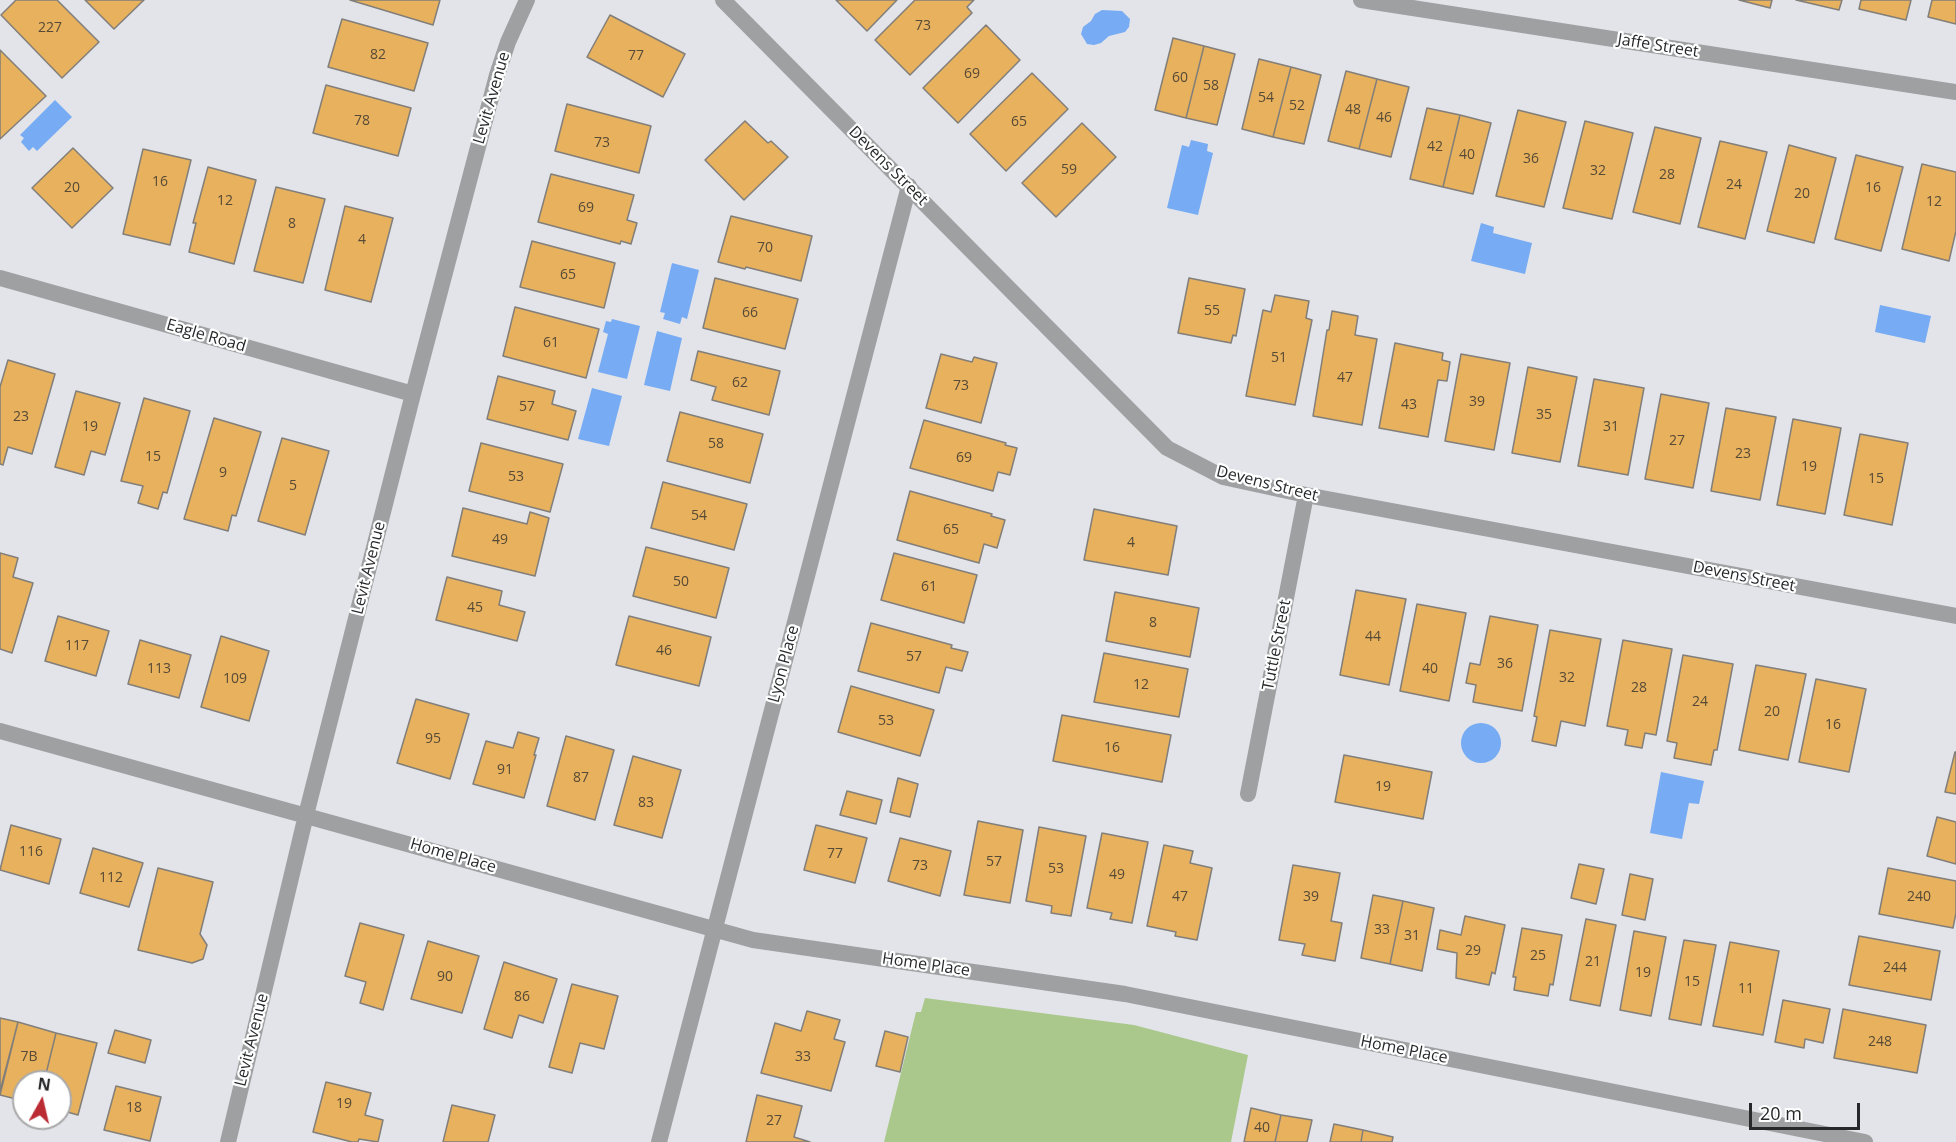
<!DOCTYPE html>
<style>
body{margin:0}
#map{position:relative;width:1956px;height:1142px;overflow:hidden;background:#e2e4e9;font-family:"Open Sans",sans-serif}
canvas{display:block}
.north{position:absolute;left:12px;top:1070px;width:60px;height:60px;box-sizing:border-box;background:#fff;border:2px solid #a9a9aa;border-radius:50%;rotate:8deg;font-size:16px;font-weight:700;line-height:24px;text-align:center;color:#27282a}
.north::after{content:'';display:block;margin:auto;width:21px;height:27px;background:#bb2b33;clip-path:polygon(50% 0,100% 100%,50% 72%,0 100%)}
.scale{position:absolute;left:1749px;top:1103px;width:111px;height:27px;box-sizing:border-box;border:3px solid #27282a;border-top:0;padding-left:8px;font-size:18px;line-height:21px;white-space:nowrap;color:#27282a;-webkit-text-stroke:4px #fff;paint-order:stroke}
</style>
<div id="map">
<canvas width="1956" height="1142"></canvas>
<div class="north">N</div>
<div class="scale">20 m</div>
</div>
<script>
const g = document.querySelector('canvas').getContext('2d');
g.lineJoin = 'round';
function fillPath(path, color) {
  g.fillStyle = color;
  g.fill(path, 'evenodd');
}
function toPath(rows) {
  const path = new Path2D();
  for (const r of rows) {
    if (r.length === 3) {
      path.moveTo(r[0] + r[2], r[1]);
      path.arc(r[0], r[1], r[2], 0, 2 * Math.PI);
      continue;
    }
    path.moveTo(r[0], r[1]);
    for (let i = 2; i < r.length; i += 2) path.lineTo(r[i], r[i + 1]);
  }
  return path;
}
function trace(path, color, width, dash) {
  g.strokeStyle = color;
  g.lineWidth = width;
  g.lineCap = dash ? 'butt' : 'round';
  g.setLineDash(dash || []);
  g.stroke(path);
}
function write(font, color, halo, rows, align = 'center') {
  g.font = font + ' "Open Sans",sans-serif';
  g.lineWidth = 4.5;
  g.setLineDash([]);
  g.textBaseline = 'middle';
  g.strokeStyle = halo;
  g.fillStyle = color;
  for (const [text, x, y, turn = 0] of rows) {
    g.save();
    g.translate(x, y);
    g.rotate((+turn || 0) * Math.PI / 180);
    g.textAlign = isNaN(turn) ? turn : align;
    if (halo) g.strokeText(text, 0, 0);
    g.fillText(text, 0, 0);
    g.restore();
  }
}
fillPath(toPath([
 [925,998,1134,1025,1248,1055,1231,1142,884,1142,916,1012,921,1012]
]), '#aac88c');
fillPath(toPath([
 [1102,10,1122,11,1130,19,1129,27,1125,32,1109,36,1101,43,1094,45,1087,44,1081,34,1083,27,1091,21,1095,14],
 [55,100,72,117,37,151,33,147,29,151,21,142,24,138,20,135],
 [1191,140,1208,144,1207,151,1213,153,1198,215,1167,208,1182,145,1189,147],
 [1481,223,1494,227,1493,233,1532,243,1525,274,1471,261],
 [672,263,699,270,687,319,682,317,680,324,663,319,665,313,660,312],
 [1880,305,1931,316,1925,343,1875,332],
 [612,319,640,326,627,379,598,372,608,334,603,332,606,321,611,322],
 [657,331,682,338,670,391,644,385],
 [592,388,622,396,609,446,578,439],
 [1481,743,20],
 [1661,772,1704,781,1699,804,1689,803,1682,839,1650,833]
]), '#77abf3');
const building = toPath([
 [16,0,57,0,99,42,62,78,1,15,16,0],
 [85,0,144,0,114,29,85,0],
 [350,0,440,0,433,25,350,0],
 [836,0,897,0,867,31,836,0],
 [915,0,974,0,967,7,972,13,910,75,875,40,915,0],
 [1739,0,1772,0,1770,8,1739,0],
 [1796,0,1842,0,1839,10,1796,0],
 [1861,0,1911,0,1906,20,1859,9,1861,0],
 [1932,0,1956,0,1956,24,1928,17,1932,0],
 [610,15,685,54,663,97,587,57,610,15],
 [342,19,428,43,414,91,328,67,342,19],
 [986,25,1020,60,958,123,923,88,986,25],
 [1173,38,1204,46,1186,118,1155,110,1173,38],
 [1204,46,1235,54,1217,125,1186,118,1204,46],
 [0,50,46,96,0,139,0,50],
 [1259,59,1291,67,1273,137,1242,129,1259,59],
 [1291,67,1321,75,1304,144,1273,137,1291,67],
 [1346,71,1377,79,1359,149,1328,141,1346,71],
 [1032,73,1068,109,1006,171,970,134,1032,73],
 [1377,79,1409,87,1391,157,1359,149,1377,79],
 [326,85,411,108,398,156,313,133,326,85],
 [567,104,651,126,639,173,555,151,567,104],
 [1427,108,1460,115,1443,187,1410,179,1427,108],
 [1518,110,1566,122,1544,207,1496,196,1518,110],
 [1460,115,1491,123,1473,194,1443,187,1460,115],
 [745,121,768,143,771,141,788,157,744,200,705,160,745,121],
 [1585,121,1633,133,1612,219,1563,208,1585,121],
 [1082,123,1116,157,1056,217,1022,183,1082,123],
 [1655,127,1701,138,1680,224,1633,212,1655,127],
 [1720,141,1767,152,1745,239,1698,227,1720,141],
 [1789,145,1836,158,1814,243,1767,231,1789,145],
 [73,148,113,188,72,228,32,188,73,148],
 [143,149,191,160,170,245,123,234,143,149],
 [1856,155,1903,167,1881,251,1835,239,1856,155],
 [1922,164,1956,172,1956,231,1949,261,1902,249,1922,164],
 [208,167,256,180,234,264,189,252,196,223,193,223,208,167],
 [551,174,634,195,627,220,637,223,631,244,621,241,620,244,538,222,551,174],
 [276,187,325,199,303,283,254,271,276,187],
 [345,206,393,218,371,302,325,290,345,206],
 [731,216,812,236,801,281,746,267,745,269,718,262,731,216],
 [532,241,615,263,604,308,520,287,532,241],
 [715,278,798,299,785,349,703,328,715,278],
 [1189,278,1245,289,1236,336,1233,335,1231,343,1178,333,1189,278],
 [1275,295,1309,301,1306,318,1312,320,1295,405,1246,396,1263,310,1271,312,1275,295],
 [515,307,599,329,586,378,503,356,515,307],
 [1332,311,1358,316,1355,335,1377,339,1362,425,1313,416,1327,330,1329,330,1332,311],
 [1395,343,1443,353,1442,360,1450,362,1447,381,1438,380,1428,437,1379,428,1395,343],
 [698,351,780,371,769,415,712,400,716,387,691,380,698,351],
 [941,354,972,362,974,357,997,363,981,423,926,408,941,354],
 [1461,354,1510,363,1494,450,1445,441,1461,354],
 [8,360,55,374,32,454,8,447,3,465,0,464,0,387,8,360],
 [1528,367,1577,377,1560,462,1512,453,1528,367],
 [498,376,555,391,552,404,576,411,568,440,487,419,498,376],
 [1594,379,1644,388,1628,475,1578,466,1594,379],
 [76,391,120,403,105,455,91,451,84,475,55,467,76,391],
 [1661,394,1709,403,1693,488,1645,479,1661,394],
 [144,398,190,411,167,493,163,492,158,509,138,503,143,486,121,481,144,398],
 [1726,408,1776,417,1760,500,1711,491,1726,408],
 [680,412,763,434,750,483,667,461,680,412],
 [214,418,261,432,236,516,232,515,228,531,184,519,214,418],
 [1793,419,1841,428,1825,514,1777,505,1793,419],
 [924,420,1006,443,1005,445,1017,448,1010,475,998,472,993,491,910,468,924,420],
 [1860,434,1908,443,1892,525,1844,515,1860,434],
 [282,438,329,451,305,535,258,521,282,438],
 [481,443,563,464,550,512,469,491,481,443],
 [663,482,747,504,734,550,651,528,663,482],
 [910,491,992,514,991,516,1005,520,997,548,984,544,979,563,897,540,910,491],
 [463,508,527,524,530,512,549,518,535,576,452,556,463,508],
 [1094,509,1177,526,1168,575,1084,560,1094,509],
 [646,547,729,568,716,618,633,596,646,547],
 [0,553,18,558,13,577,33,583,12,653,0,649,0,553],
 [894,553,977,575,964,623,881,600,894,553],
 [447,577,502,591,499,605,525,612,517,641,436,620,447,577],
 [1356,590,1406,599,1389,685,1340,675,1356,590],
 [1115,592,1199,608,1190,657,1106,641,1115,592],
 [1417,604,1466,613,1449,701,1400,691,1417,604],
 [58,616,109,631,96,676,45,661,58,616],
 [629,616,711,637,699,686,616,665,629,616],
 [1490,616,1538,625,1522,711,1473,702,1476,685,1466,683,1470,663,1480,665,1490,616],
 [871,623,952,645,951,648,968,652,962,671,946,667,939,693,858,671,871,623],
 [1550,630,1601,639,1585,726,1561,721,1556,746,1532,741,1537,717,1534,716,1550,630],
 [221,636,269,651,249,721,201,707,221,636],
 [140,640,191,655,179,698,128,684,140,640],
 [1623,640,1672,649,1656,735,1645,733,1642,748,1625,745,1628,730,1607,726,1623,640],
 [1104,653,1188,669,1179,717,1094,702,1104,653],
 [1683,655,1733,664,1717,750,1714,750,1711,765,1674,758,1677,743,1667,741,1683,655],
 [1756,665,1806,674,1788,760,1739,750,1756,665],
 [1816,679,1866,689,1849,772,1799,762,1816,679],
 [851,686,934,710,920,756,838,732,851,686],
 [416,699,469,714,450,779,397,763,416,699],
 [1062,715,1171,735,1162,782,1053,761,1062,715],
 [518,732,539,738,534,755,536,755,524,798,473,784,486,741,513,748,518,732],
 [566,736,614,750,595,820,547,806,566,736],
 [1955,752,1956,752,1956,794,1945,792,1955,752],
 [1344,755,1432,772,1423,819,1335,802,1344,755],
 [633,756,681,770,662,838,614,825,633,756],
 [898,778,918,784,910,817,890,812,898,778],
 [847,791,882,800,876,824,840,815,847,791],
 [1937,817,1956,822,1956,864,1927,856,1937,817],
 [978,821,1023,830,1010,903,964,895,978,821],
 [11,825,61,839,49,884,0,870,11,825],
 [816,825,867,838,855,883,804,870,816,825],
 [1039,827,1086,836,1071,916,1051,913,1052,906,1026,901,1039,827],
 [1102,833,1148,842,1132,923,1110,919,1112,913,1087,908,1102,833],
 [900,838,951,851,940,896,888,881,900,838],
 [1164,845,1193,851,1190,863,1212,868,1197,940,1175,936,1176,932,1147,926,1164,845],
 [93,848,143,863,129,907,80,893,93,848],
 [1579,864,1604,869,1596,904,1571,898,1579,864],
 [1293,865,1340,873,1331,921,1342,923,1335,961,1302,955,1305,944,1279,940,1293,865],
 [158,868,213,882,200,934,207,945,203,959,192,963,138,950,158,868],
 [1888,868,1956,881,1956,913,1953,928,1879,914,1888,868],
 [1630,874,1653,879,1645,920,1622,915,1630,874],
 [1373,895,1403,901,1390,964,1361,958,1373,895],
 [1403,901,1434,908,1422,971,1390,964,1403,901],
 [1465,916,1505,925,1495,974,1492,972,1489,985,1456,978,1457,953,1437,949,1440,930,1461,935,1465,916],
 [1586,919,1616,925,1600,1006,1570,1000,1586,919],
 [360,923,404,935,383,1010,360,1003,366,982,345,976,360,923],
 [1522,928,1562,935,1553,985,1550,984,1548,996,1514,990,1516,977,1513,977,1522,928],
 [1634,931,1666,937,1651,1016,1620,1010,1634,931],
 [1859,936,1940,951,1931,1000,1849,985,1859,936],
 [1684,940,1716,945,1701,1025,1669,1019,1684,940],
 [428,941,479,956,462,1013,411,999,428,941],
 [1730,942,1779,951,1763,1035,1713,1026,1730,942],
 [504,962,557,979,543,1023,519,1015,512,1038,484,1029,504,962],
 [572,984,618,996,604,1049,580,1043,572,1073,549,1067,572,984],
 [1783,1000,1830,1009,1823,1043,1805,1039,1804,1048,1775,1042,1783,1000],
 [1843,1009,1926,1025,1917,1073,1834,1058,1843,1009],
 [807,1011,840,1020,834,1039,845,1042,831,1091,761,1073,775,1023,801,1031,807,1011],
 [0,1018,18,1022,0,1091,0,1018],
 [18,1022,56,1033,44,1082,24,1082,24,1101,0,1095,18,1022],
 [115,1030,151,1040,145,1063,108,1053,115,1030],
 [885,1031,908,1037,900,1072,876,1066,885,1031],
 [56,1033,97,1043,78,1115,60,1110,60,1082,44,1082,56,1033],
 [326,1082,371,1093,365,1115,383,1120,378,1142,359,1139,358,1142,352,1142,313,1132,326,1082],
 [116,1086,161,1097,150,1141,104,1130,116,1086],
 [757,1095,802,1106,794,1137,810,1142,746,1142,757,1095],
 [452,1105,495,1115,488,1142,443,1142,452,1105],
 [1251,1108,1281,1115,1275,1142,1244,1142,1251,1108],
 [1281,1115,1312,1120,1307,1142,1275,1142,1281,1115],
 [1334,1124,1363,1130,1361,1142,1330,1142,1334,1124],
 [1363,1130,1393,1137,1392,1142,1361,1142,1363,1130]
]);
fillPath(building, '#e7b15d');
trace(building, '#827e7a', 1.5);
trace(toPath([
 [723,0,1167,448,1223,477,1306,495,1956,616],
 [1361,0,1956,92],
 [0,278,413,394],
 [0,731,753,940,1125,994,1865,1142],
 [1248,794,1306,495],
 [228,1142,306,815,413,394,497,75,508,42,527,0],
 [659,1142,909,186]
]), '#9fa0a2', 16);
write('14px', '#574a37', null, [
 ["73",923,26],
 ["227",50,28],
 ["82",378,55],
 ["77",636,56],
 ["69",972,74],
 ["60",1180,78],
 ["58",1211,86],
 ["54",1266,98],
 ["52",1297,106],
 ["48",1353,110],
 ["46",1384,118],
 ["78",362,121],
 ["65",1019,122],
 ["73",602,143],
 ["42",1435,147],
 ["40",1467,155],
 ["36",1531,159],
 ["59",1069,170],
 ["32",1598,171],
 ["28",1667,175],
 ["16",160,182],
 ["24",1734,185],
 ["20",72,188],
 ["16",1873,188],
 ["20",1802,194],
 ["12",225,201],
 ["12",1934,202],
 ["69",586,208],
 ["8",292,224],
 ["4",362,240],
 ["70",765,248],
 ["65",568,275],
 ["55",1212,311],
 ["66",750,313],
 ["61",551,343],
 ["51",1279,358],
 ["47",1345,378],
 ["62",740,383],
 ["73",961,386],
 ["39",1477,402],
 ["43",1409,405],
 ["57",527,407],
 ["35",1544,415],
 ["23",21,417],
 ["19",90,427],
 ["31",1611,427],
 ["27",1677,441],
 ["58",716,444],
 ["23",1743,454],
 ["15",153,457],
 ["69",964,458],
 ["19",1809,467],
 ["9",223,473],
 ["53",516,477],
 ["15",1876,479],
 ["5",293,486],
 ["54",699,516],
 ["65",951,530],
 ["49",500,540],
 ["4",1131,543],
 ["50",681,582],
 ["61",929,587],
 ["45",475,608],
 ["8",1153,623],
 ["44",1373,637],
 ["117",77,646],
 ["46",664,651],
 ["57",914,657],
 ["36",1505,664],
 ["113",159,669],
 ["40",1430,669],
 ["32",1567,678],
 ["109",235,679],
 ["12",1141,685],
 ["28",1639,688],
 ["24",1700,702],
 ["20",1772,712],
 ["53",886,721],
 ["16",1833,725],
 ["95",433,739],
 ["16",1112,748],
 ["91",505,770],
 ["87",581,778],
 ["19",1383,787],
 ["83",646,803],
 ["116",31,852],
 ["77",835,854],
 ["57",994,862],
 ["73",920,866],
 ["53",1056,869],
 ["49",1117,875],
 ["112",111,878],
 ["47",1180,897],
 ["39",1311,897],
 ["240",1919,897],
 ["33",1382,930],
 ["31",1412,936],
 ["29",1473,951],
 ["25",1538,956],
 ["21",1593,962],
 ["244",1895,968],
 ["19",1643,973],
 ["90",445,977],
 ["15",1692,982],
 ["11",1746,989],
 ["86",522,997],
 ["248",1880,1042],
 ["7B",29,1057],
 ["33",803,1057],
 ["19",344,1104],
 ["18",134,1108],
 ["27",774,1121],
 ["40",1262,1128]
]);
write('16px', '#27282a', '#fff', [
 ["Jaffe Street",1658,46,9],
 ["Levit Avenue",492,98,-74],
 ["Devens Street",888,166,45],
 ["Eagle Road",206,336,16],
 ["Devens Street",1267,484,14],
 ["Levit Avenue",369,568,-76],
 ["Devens Street",1744,577,11],
 ["Tuttle Street",1277,645,-79],
 ["Lyon Place",784,664,-75],
 ["Home Place",453,856,16],
 ["Home Place",926,965,8],
 ["Levit Avenue",252,1040,-76],
 ["Home Place",1404,1050,11]
]);
</script>
